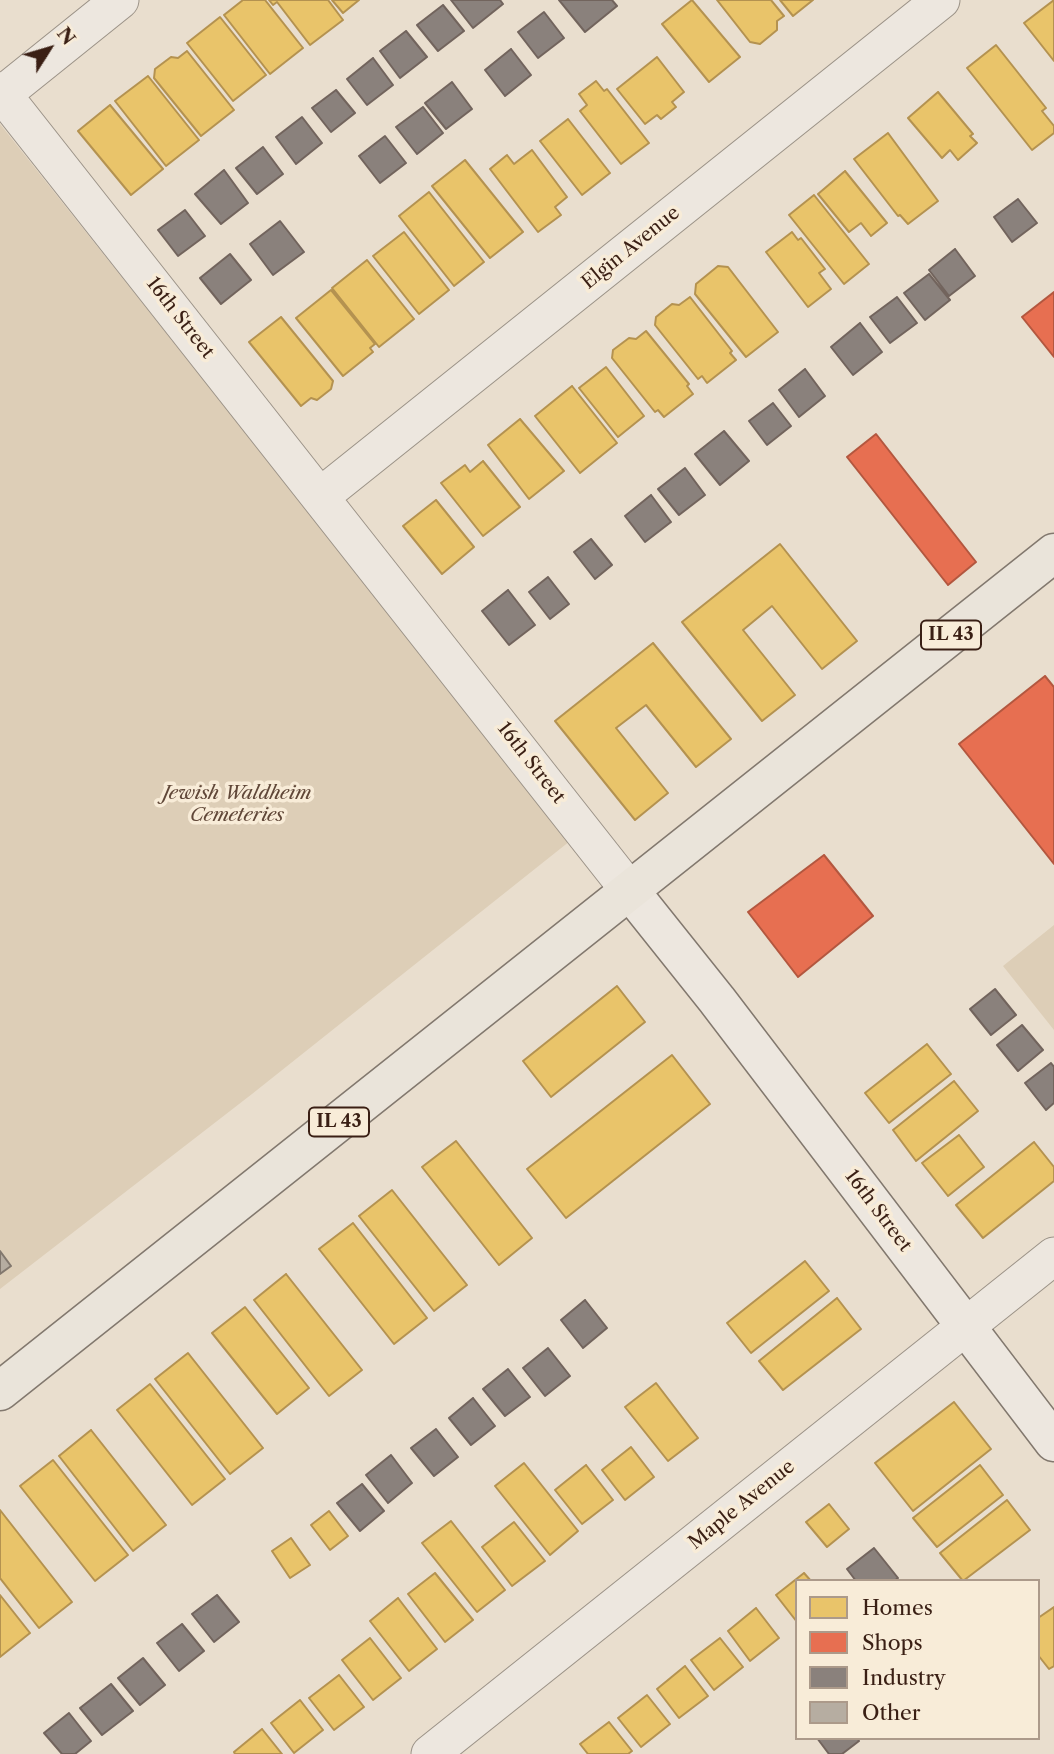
<!DOCTYPE html>
<style>
body{margin:0}
#map{position:relative;width:1054px;height:1754px;overflow:hidden;background:#e9dece;font-family:"Libre Caslon Text",serif}
canvas{display:block}
.legend{position:absolute;left:795px;top:1579px;width:245px;height:161px;box-sizing:border-box;background:#f8ecd8;border:2px solid #ac9a8a;margin:0;padding:9px 12px;list-style:none;font-size:21px;color:#3a1f14}
.legend li{display:flex;align-items:center;gap:14px;height:35px}
.legend b{width:35px;border:2px solid #ac9a8a}
.north{position:absolute;left:14px;top:14px;width:70px;height:70px;-webkit-text-stroke:5px #f8ecd8;paint-order:stroke;rotate:53deg;font-size:19px;font-weight:700;line-height:28px;text-align:center;color:#3a1f14}
.north::after{content:'';display:block;margin:auto;width:24px;height:32px;background:#3a1f14;clip-path:polygon(50% 0,100% 100%,50% 72%,0 100%)}
</style>
<div id="map">
<canvas width="1054" height="1754"></canvas>
<ul class="legend">
<li><b style="height:19px;background:#e9c46a"></b>Homes</li>
<li><b style="height:19px;background:#e76f51"></b>Shops</li>
<li><b style="height:19px;background:#8a817c"></b>Industry</li>
<li><b style="height:19px;background:#b6ada1"></b>Other</li>
</ul>
<div class="north">N</div>
</div>
<script>
const g = document.querySelector('canvas').getContext('2d');
g.lineJoin = 'round';
function fillPath(path, color) {
  g.fillStyle = color;
  g.fill(path, 'evenodd');
}
function toPath(rows) {
  const path = new Path2D();
  for (const r of rows) {
    path.moveTo(r[0], r[1]);
    for (let i = 2; i < r.length; i += 2) path.lineTo(r[i], r[i + 1]);
  }
  return path;
}
function trace(path, color, width, dash) {
  g.strokeStyle = color;
  g.lineWidth = width;
  g.lineCap = dash ? 'butt' : 'round';
  g.setLineDash(dash || []);
  g.stroke(path);
}
function write(font, color, halo, rows, align = 'center') {
  g.font = font + ' "Libre Caslon Text",serif';
  g.lineWidth = 7;
  g.setLineDash([]);
  g.textBaseline = 'middle';
  g.strokeStyle = halo;
  g.fillStyle = color;
  for (const [text, x, y, turn = 0] of rows) {
    g.save();
    g.translate(x, y);
    g.rotate((+turn || 0) * Math.PI / 180);
    g.textAlign = isNaN(turn) ? turn : align;
    if (halo) g.strokeText(text, 0, 0);
    g.fillText(text, 0, 0);
    g.restore();
  }
}
fillPath(toPath([
 [0,124,570,841,252,1094,0,1289],
 [1054,925,1054,1030,1003,966]
]), '#ddceb7');
const homes = toPath([
 [243,0,265,0,303,48,270,74,224,15,243,0],
 [269,0,328,0,343,20,310,45,277,2,273,5,269,0],
 [332,0,359,0,343,13,332,0],
 [692,0,740,57,709,82,662,24,692,0],
 [717,0,771,0,784,16,777,21,777,30,760,44,750,42,717,0],
 [780,0,813,0,793,16,780,0],
 [1054,0,1054,61,1024,23,1054,0],
 [220,17,266,75,233,101,187,43,220,17],
 [996,45,1046,108,1042,111,1054,126,1054,133,1032,150,967,68,996,45],
 [187,51,234,110,201,136,154,78,155,69,171,57,178,58,187,51],
 [657,57,684,92,672,102,676,107,661,119,657,115,645,124,617,89,657,57],
 [148,76,199,140,166,166,115,101,148,76],
 [596,81,604,91,607,89,649,143,621,164,580,111,587,105,579,94,596,81],
 [938,92,973,134,970,136,977,143,958,160,950,150,942,158,908,118,938,92],
 [110,105,163,169,131,195,78,131,110,105],
 [568,119,610,173,582,195,540,141,568,119],
 [888,133,938,201,908,224,900,215,898,216,854,159,888,133],
 [532,150,567,197,555,207,561,215,538,232,490,169,507,155,514,164,532,150],
 [465,160,523,232,490,258,432,186,465,160],
 [845,171,887,223,871,236,861,223,849,232,818,194,845,171],
 [429,192,484,262,454,286,399,216,429,192],
 [814,195,869,264,844,284,789,215,814,195],
 [404,232,449,290,419,314,373,256,404,232],
 [792,232,798,240,801,238,825,269,819,273,831,289,808,307,766,252,792,232],
 [367,260,414,319,379,347,332,288,367,260],
 [718,266,728,267,778,332,746,357,695,294,696,284,718,266],
 [331,290,375,344,370,348,373,352,343,376,296,318,331,290],
 [690,297,732,351,730,353,736,360,707,383,702,376,698,379,655,325,656,317,672,304,679,305,690,297],
 [281,317,333,381,331,389,317,400,311,398,301,406,249,342,281,317],
 [646,331,689,384,687,386,693,394,664,417,658,410,655,412,612,358,613,350,629,338,636,339,646,331],
 [606,367,644,416,618,437,579,388,606,367],
 [572,386,617,443,580,473,535,416,572,386],
 [520,419,564,471,529,499,488,445,520,419],
 [483,461,520,507,483,536,441,483,465,465,470,472,483,461],
 [436,500,474,547,442,574,403,526,436,500],
 [780,544,857,641,822,669,772,606,743,630,795,695,762,721,682,622,780,544],
 [653,643,731,739,696,767,646,705,616,728,668,793,635,820,555,721,653,643],
 [617,986,645,1022,551,1097,523,1061,617,986],
 [927,1044,951,1074,889,1123,865,1093,927,1044],
 [672,1055,710,1104,566,1218,527,1169,672,1055],
 [954,1081,978,1111,916,1161,893,1130,954,1081],
 [959,1135,984,1167,948,1196,922,1163,959,1135],
 [456,1141,532,1238,499,1265,422,1167,456,1141],
 [1034,1142,1054,1167,1054,1181,983,1238,956,1205,1034,1142],
 [392,1190,467,1285,434,1311,359,1216,392,1190],
 [353,1223,427,1318,394,1344,319,1249,353,1223],
 [805,1261,829,1291,751,1353,727,1323,805,1261],
 [286,1274,362,1370,329,1396,254,1300,286,1274],
 [837,1298,861,1329,783,1390,759,1361,837,1298],
 [245,1307,309,1388,277,1414,212,1333,245,1307],
 [188,1353,263,1448,230,1474,155,1379,188,1353],
 [656,1383,698,1438,668,1461,625,1407,656,1383],
 [150,1384,225,1479,192,1505,117,1410,150,1384],
 [954,1402,991,1449,913,1511,875,1463,954,1402],
 [91,1430,166,1525,133,1551,59,1456,91,1430],
 [631,1447,654,1477,625,1500,602,1470,631,1447],
 [53,1460,128,1555,95,1581,20,1486,53,1460],
 [524,1463,578,1531,550,1555,495,1486,524,1463],
 [586,1465,613,1500,582,1524,555,1490,586,1465],
 [980,1465,1003,1495,937,1547,913,1518,980,1465],
 [1007,1500,1030,1530,963,1581,940,1553,1007,1500],
 [829,1504,849,1529,827,1547,806,1522,829,1504],
 [0,1510,72,1602,39,1628,0,1578,0,1510],
 [329,1511,348,1536,330,1550,311,1525,329,1511],
 [451,1521,505,1590,477,1612,422,1543,451,1521],
 [514,1522,545,1561,512,1586,482,1547,514,1522],
 [291,1538,310,1565,290,1578,272,1551,291,1538],
 [435,1573,473,1620,445,1642,408,1594,435,1573],
 [804,1573,811,1581,797,1581,797,1622,776,1595,804,1573],
 [0,1595,30,1633,0,1657,0,1595],
 [398,1598,437,1649,409,1671,370,1621,398,1598],
 [1054,1607,1054,1666,1049,1669,1038,1655,1038,1618,1054,1607],
 [756,1608,779,1638,750,1661,728,1631,756,1608],
 [370,1638,401,1678,373,1700,342,1660,370,1638],
 [720,1638,743,1667,714,1690,691,1660,720,1638],
 [685,1666,708,1696,679,1718,657,1689,685,1666],
 [339,1675,364,1707,334,1730,309,1698,339,1675],
 [647,1695,670,1724,641,1747,618,1718,647,1695],
 [300,1700,323,1730,294,1753,271,1723,300,1700],
 [609,1722,632,1751,628,1754,588,1754,580,1744,609,1722],
 [262,1729,282,1754,235,1754,234,1752,262,1729]
]);
fillPath(homes, '#e9c46a');
trace(homes, '#b49250', 2);
const shops = toPath([
 [1054,292,1054,357,1022,317,1054,292],
 [876,434,976,562,948,585,847,457,876,434],
 [1045,676,1054,687,1054,864,959,744,1045,676],
 [824,855,873,916,798,977,748,912,824,855]
]);
fillPath(shops, '#e76f51');
trace(shops, '#b3573f', 2);
const industry = toPath([
 [451,0,500,0,503,4,473,28,451,0],
 [559,0,612,0,617,6,585,32,559,0],
 [443,5,464,31,438,51,417,25,443,5],
 [544,12,564,38,538,58,518,32,544,12],
 [406,31,427,57,400,78,380,51,406,31],
 [511,49,531,75,505,96,485,70,511,49],
 [373,58,393,85,367,105,347,79,373,58],
 [452,82,472,109,446,129,425,103,452,82],
 [336,90,355,113,331,132,312,108,336,90],
 [423,107,443,133,417,154,396,127,423,107],
 [302,117,322,143,296,164,276,137,302,117],
 [385,136,406,163,380,183,359,156,385,136],
 [263,147,283,174,257,194,236,168,263,147],
 [224,170,248,203,221,224,195,194,224,170],
 [1018,199,1037,223,1012,242,994,217,1018,199],
 [185,210,205,236,178,256,158,230,185,210],
 [280,221,304,252,273,275,250,244,280,221],
 [955,249,975,276,949,296,929,270,955,249],
 [230,254,251,280,221,304,200,278,230,254],
 [929,274,950,300,925,320,904,293,929,274],
 [897,297,917,323,890,343,870,317,897,297],
 [860,323,882,352,853,375,831,347,860,323],
 [805,369,825,396,799,417,779,390,805,369],
 [773,403,791,426,767,445,749,421,773,403],
 [724,431,749,461,720,485,695,454,724,431],
 [685,468,705,495,679,515,658,489,685,468],
 [651,495,671,522,645,542,625,516,651,495],
 [591,539,612,565,595,579,574,552,591,539],
 [548,577,569,604,550,619,529,592,548,577],
 [508,590,535,625,509,645,482,611,508,590],
 [995,989,1016,1015,991,1035,970,1009,995,989],
 [1022,1025,1043,1050,1018,1071,997,1045,1022,1025],
 [1051,1063,1054,1067,1054,1103,1046,1110,1025,1083,1051,1063],
 [585,1300,607,1328,583,1348,561,1320,585,1300],
 [548,1348,570,1376,545,1396,523,1368,548,1348],
 [508,1369,530,1397,505,1416,483,1389,508,1369],
 [473,1398,495,1426,471,1445,449,1418,473,1398],
 [436,1429,458,1457,434,1476,411,1448,436,1429],
 [391,1455,412,1483,388,1503,366,1475,391,1455],
 [362,1484,384,1511,360,1531,337,1503,362,1484],
 [874,1548,898,1578,894,1581,856,1581,847,1569,874,1548],
 [217,1595,239,1622,214,1642,192,1614,217,1595],
 [182,1624,204,1651,179,1671,157,1643,182,1624],
 [143,1658,165,1685,140,1705,118,1678,143,1658],
 [111,1684,133,1711,102,1735,80,1708,111,1684],
 [69,1713,91,1741,75,1754,62,1754,44,1733,69,1713],
 [817,1738,857,1738,859,1741,842,1754,829,1754,817,1738]
]);
fillPath(industry, '#8a817c');
trace(industry, '#72645d', 2);
const building = toPath([
 [0,1251,11,1266,0,1274,0,1251]
]);
fillPath(building, '#b6ada1');
trace(building, '#82786e', 2);
const street = toPath([
 [0,91,630,891],
 [3,94,120,0],
 [321,496,941,0],
 [430,1754,1054,1256]
]);
const secondary = toPath([
 [630,891,717,1000,1054,1442]
]);
const primary = toPath([
 [0,1391,1054,553]
]);
trace(street, '#9b9287', 39);
trace(secondary, '#82786e', 41);
trace(primary, '#82786e', 41);
trace(street, '#ede7df', 37);
trace(secondary, '#ede7df', 38);
trace(primary, '#eae4da', 38);
for (const [x, y, w] of [
 [951,635,60],
 [339,1122,60]
]) {
  const box = new Path2D();
  box.roundRect(x - w / 2, y - 14.5, w, 29, 5);
  g.fillStyle = '#f8ecd8';
  g.fill(box);
  trace(box, '#3a1f14', 2);
}
write('bold 18px', '#3a1f14', null, [
 ["IL 43",951,635],
 ["IL 43",339,1122]
]);
write('19px', '#3a1f14', '#f8ecd8', [
 ["Elgin Avenue",631,248,-39],
 ["16th Street",180,318,52],
 ["16th Street",531,763,52],
 ["16th Street",878,1211,53],
 ["Maple Avenue",742,1505,-39]
]);
write('italic 19px', '#604738', '#f8ecd8', [
 ["Jewish Waldheim",237,794],
 ["Cemeteries",237,816]
]);
</script>
